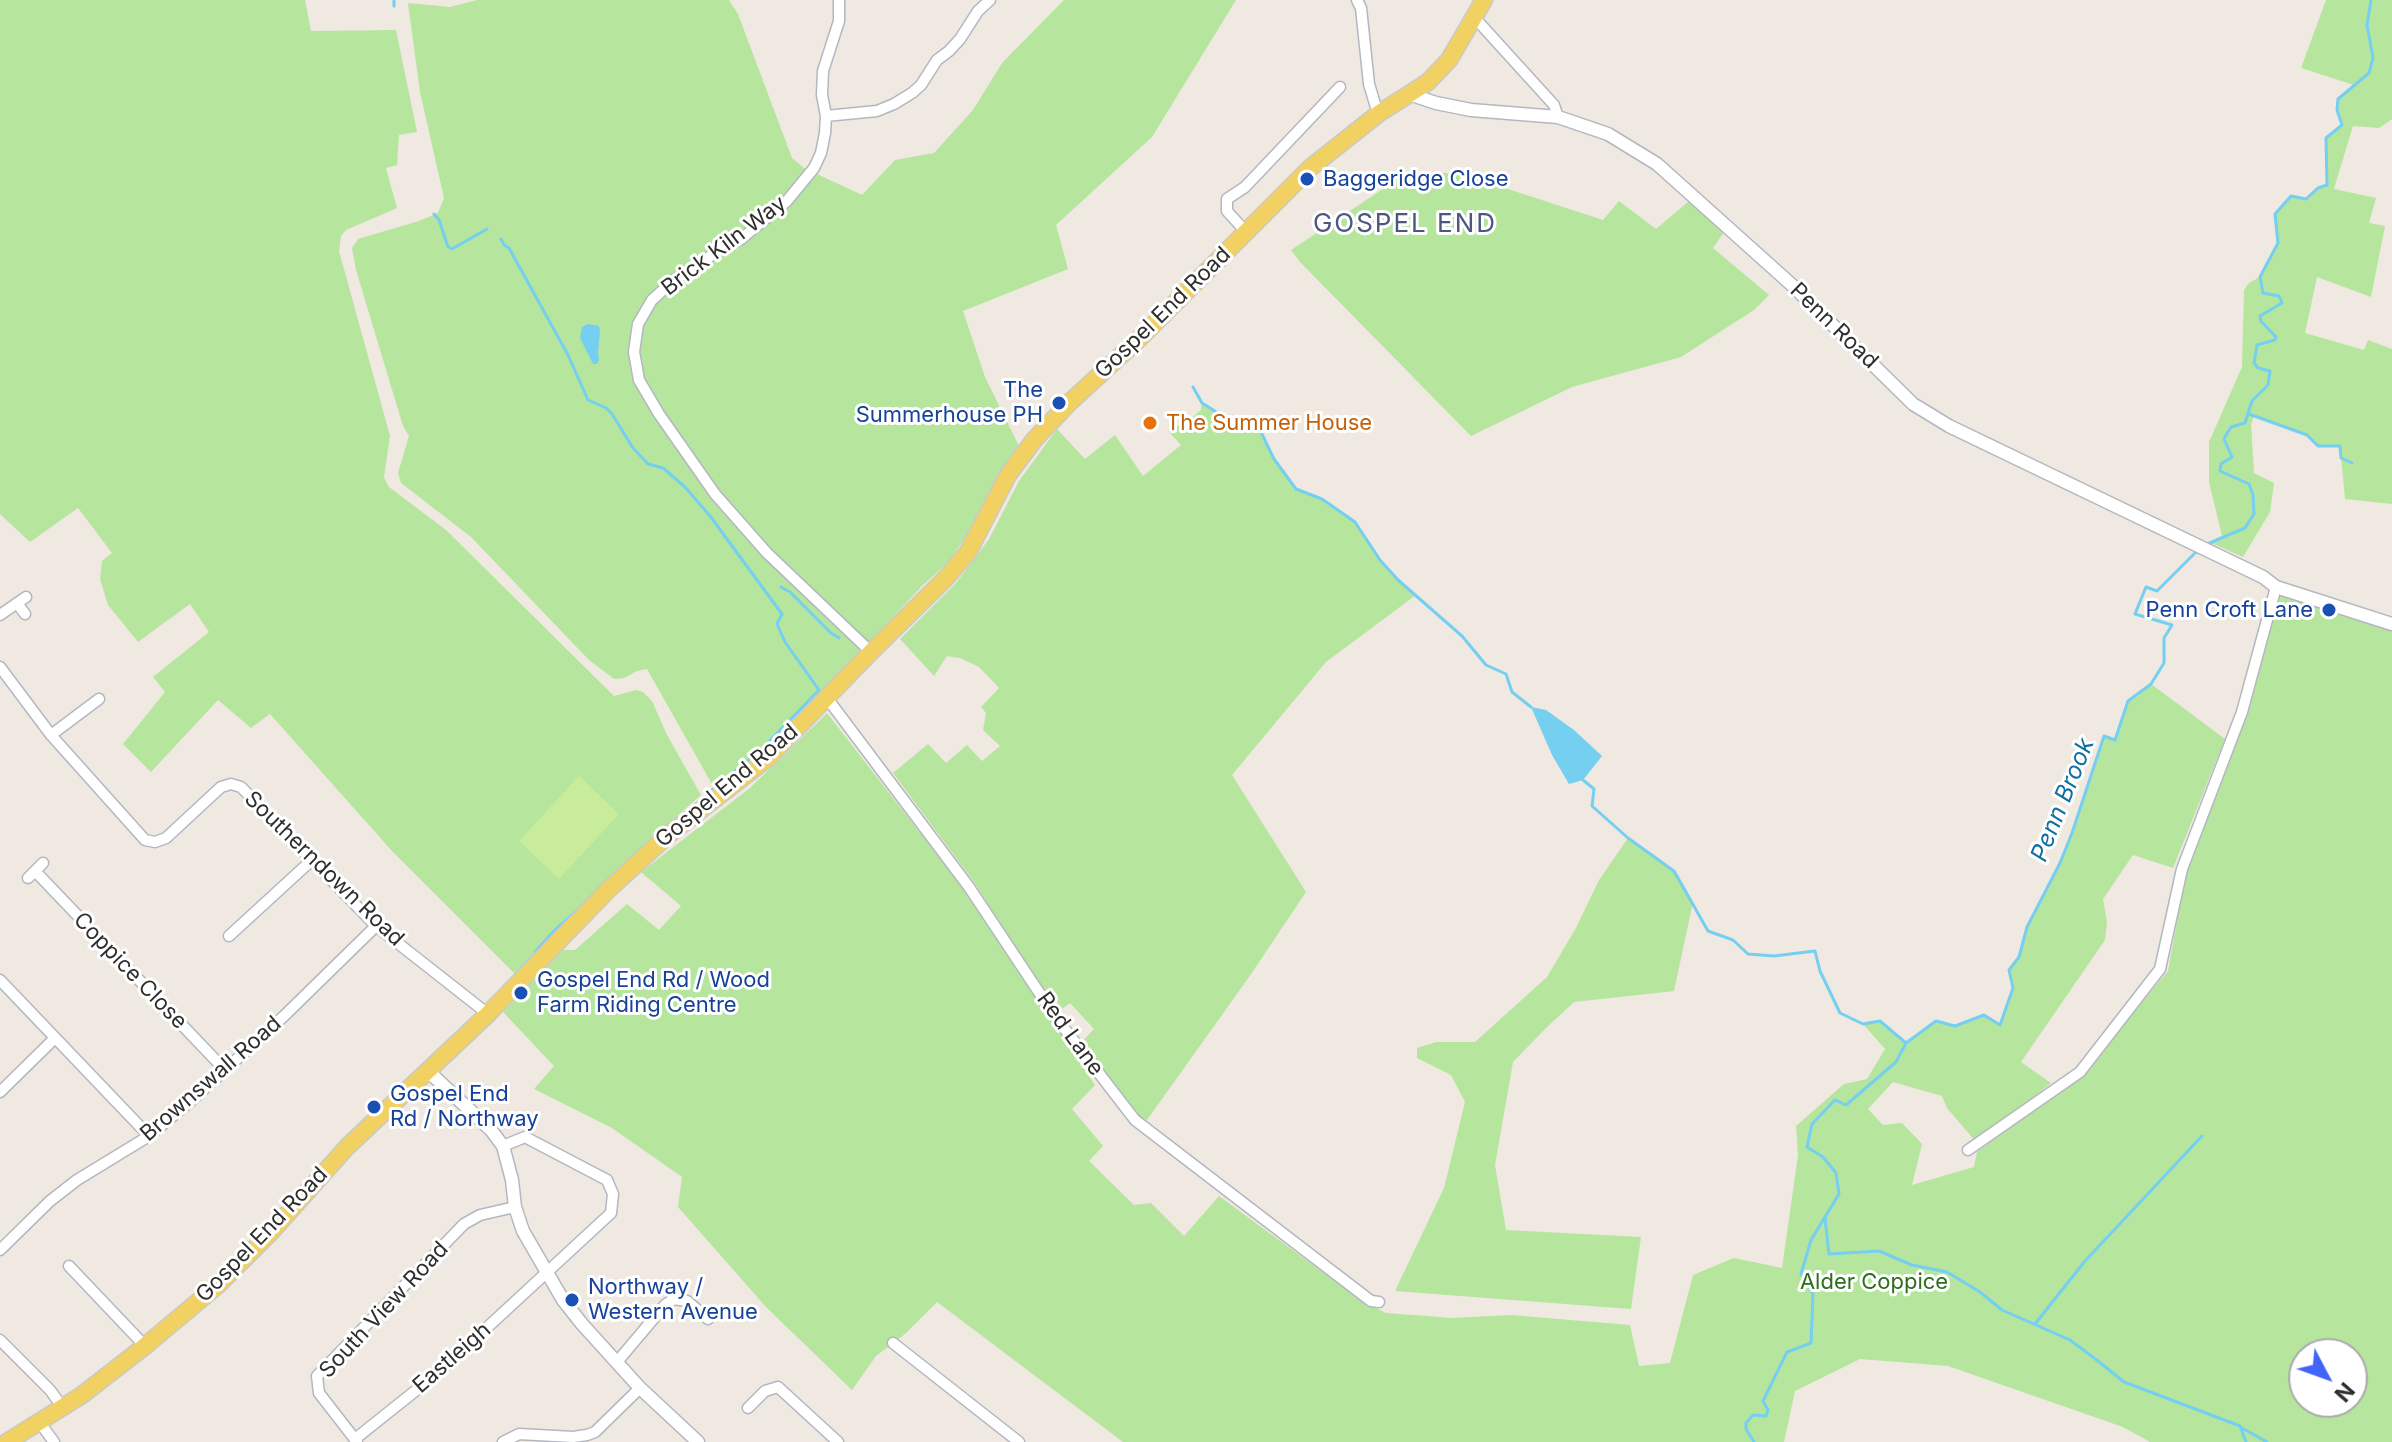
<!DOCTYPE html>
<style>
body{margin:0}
#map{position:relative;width:2392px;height:1442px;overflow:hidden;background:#efe9e1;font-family:Inter,sans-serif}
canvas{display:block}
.north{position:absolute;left:2288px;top:1338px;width:80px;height:80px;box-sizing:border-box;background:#fff;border:2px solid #ababab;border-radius:50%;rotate:131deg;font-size:22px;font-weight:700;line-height:32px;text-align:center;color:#2e2e2e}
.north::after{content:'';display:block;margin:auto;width:28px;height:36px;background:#4264fb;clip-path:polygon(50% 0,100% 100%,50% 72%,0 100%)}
</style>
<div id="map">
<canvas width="2392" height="1442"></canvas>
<div class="north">N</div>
</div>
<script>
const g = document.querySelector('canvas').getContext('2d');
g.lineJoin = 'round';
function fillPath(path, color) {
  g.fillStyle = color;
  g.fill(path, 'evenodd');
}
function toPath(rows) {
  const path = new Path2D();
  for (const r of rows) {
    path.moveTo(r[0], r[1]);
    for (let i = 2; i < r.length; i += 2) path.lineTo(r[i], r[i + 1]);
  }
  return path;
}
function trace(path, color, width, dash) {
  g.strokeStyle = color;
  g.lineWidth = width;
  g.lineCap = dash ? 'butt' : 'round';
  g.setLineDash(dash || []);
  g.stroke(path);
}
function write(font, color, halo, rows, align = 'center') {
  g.font = font + ' Inter,sans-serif';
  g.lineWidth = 6;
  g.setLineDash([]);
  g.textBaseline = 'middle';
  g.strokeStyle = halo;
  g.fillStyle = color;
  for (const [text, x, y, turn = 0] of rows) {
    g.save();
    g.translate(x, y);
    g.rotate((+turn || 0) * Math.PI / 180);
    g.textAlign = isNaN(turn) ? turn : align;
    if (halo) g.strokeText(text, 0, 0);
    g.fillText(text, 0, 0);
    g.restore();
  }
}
fillPath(toPath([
 [0,0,305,0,311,31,396,30,417,132,399,135,397,165,386,168,397,208,346,230,341,236,339,251,390,436,384,477,389,487,446,530,614,696,636,690,643,692,652,701,667,735,701,795,653,837,516,975,392,851,270,714,251,728,218,700,151,772,123,744,165,692,153,677,209,632,190,604,138,642,108,605,100,579,102,561,112,553,78,508,30,542,0,514],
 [477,0,729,0,738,14,792,158,804,168,862,195,895,160,934,153,973,110,1002,63,1064,0,1236,0,1152,137,1056,225,1068,269,963,311,985,377,1021,450,950,561,924,584,821,693,735,773,713,786,647,669,637,671,624,678,614,679,589,660,471,537,401,483,398,473,409,436,403,426,356,270,352,248,358,239,419,221,438,213,444,198,420,92,408,3,450,7],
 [2326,0,2392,0,2392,119,2379,128,2353,126,2334,189,2376,198,2369,223,2385,226,2371,297,2317,277,2305,333,2364,350,2368,340,2392,349,2392,504,2345,499,2340,446,2318,446,2307,435,2254,416,2251,424,2254,473,2274,483,2270,512,2243,557,2209,542,2222,536,2209,482,2209,442,2242,367,2244,290,2249,283,2260,277,2278,243,2275,214,2291,196,2306,199,2318,188,2327,185,2326,138,2342,125,2337,110,2338,99,2354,85,2301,68],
 [1407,173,1459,173,1603,220,1619,201,1656,229,1689,201,1724,232,1713,248,1769,295,1754,310,1681,357,1572,387,1471,436,1300,262,1291,250],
 [1202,403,1234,423,1260,430,1274,459,1296,489,1322,499,1355,522,1380,560,1416,595,1326,662,1232,775,1306,892,1249,977,1147,1120,1138,1116,1081,1043,1094,1029,1070,1003,1057,1013,974,882,893,773,928,744,946,763,967,745,982,761,1000,746,983,730,986,713,981,707,999,688,979,667,960,658,947,656,934,676,900,639,956,583,989,539,1019,481,1057,429,1085,459,1115,435,1143,476,1181,445,1168,431,1194,416,1201,410],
 [2280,593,2392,628,2392,1442,2150,1442,2123,1427,1948,1366,1860,1359,1795,1391,1784,1442,1123,1442,937,1302,905,1334,876,1356,852,1390,766,1307,678,1207,682,1177,612,1128,534,1089,554,1066,503,1012,563,950,575,950,627,904,659,930,681,906,641,872,750,788,827,713,966,892,1095,1085,1072,1109,1103,1146,1089,1161,1134,1205,1151,1203,1184,1236,1219,1196,1362,1301,1386,1313,1453,1318,1511,1315,1630,1325,1639,1366,1670,1363,1693,1275,1734,1258,1782,1268,1798,1155,1796,1126,1844,1084,1867,1079,1885,1049,1863,1024,1880,1021,1906,1043,1936,1021,1955,1026,1984,1015,2000,1024,2013,988,2009,970,2019,957,2027,927,2060,863,2072,833,2104,736,2115,740,2128,701,2151,684,2225,739,2173,868,2133,855,2103,899,2107,922,2105,940,2021,1062,2051,1083,1976,1142,1947,1108,1942,1096,1893,1082,1868,1109,1883,1125,1902,1123,1922,1144,1912,1185,1974,1167,1977,1152,2079,1078,2168,971,2186,873,2250,707],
 [2304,1354,2352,1354,2352,1402,2304,1402],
 [1628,838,1674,871,1693,902,1674,991,1574,1002,1546,1028,1513,1062,1495,1165,1506,1230,1641,1237,1631,1309,1395,1291,1444,1188,1465,1102,1451,1075,1417,1058,1417,1048,1436,1042,1475,1042,1547,977,1576,928,1599,880]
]), '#b6e59e');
fillPath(toPath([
 [579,776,619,814,559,879,519,841]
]), '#c9ec9a');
fillPath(toPath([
 [588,324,599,326,600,331,598,352,599,360,597,364,593,364,580,338,582,327],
 [1531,707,1546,710,1574,730,1602,756,1583,780,1569,784,1552,755]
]), '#75cff0');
trace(toPath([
 [394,0,394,6],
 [434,214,439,220,448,247,452,249,487,229],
 [501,239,504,245,509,248,568,355,588,400,606,408,612,414,633,448,648,464,663,468,685,487,710,516,782,614,777,624,785,642,819,690,759,752,712,790],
 [1193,387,1202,403,1234,423,1260,430,1274,459,1296,489,1322,499,1355,522,1380,560,1398,580,1462,636,1486,665,1506,674,1512,692,1531,707],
 [2249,414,2307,435,2318,446,2340,446,2341,458,2352,463],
 [2205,545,2245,528,2254,514,2253,495,2249,484,2220,471,2221,464,2232,457,2224,439,2226,435,2231,427,2245,423,2252,401,2268,385,2270,371,2258,368,2254,363,2257,345,2275,340,2276,337,2261,321,2260,316,2282,303,2279,296,2263,293,2260,277,2278,243,2275,214,2291,196,2306,199,2318,188,2327,185,2326,138,2342,125,2337,110,2338,99,2369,73,2373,58,2367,25,2371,0],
 [781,587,790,592,831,633,839,638],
 [1583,780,1594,789,1592,806,1628,838,1674,871,1708,931,1733,940,1748,954,1774,956,1815,951,1820,971,1840,1013,1863,1024,1880,1021,1906,1043],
 [535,952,555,930,578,910],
 [522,967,530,959],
 [1825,1218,1829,1254,1879,1251,1912,1265,1947,1272,1980,1292,2002,1310,2070,1340,2098,1361,2124,1382,2240,1426,2246,1442],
 [2035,1324,2085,1261,2202,1136],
 [2242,1428,2267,1442],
 [1754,1442,1746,1429,1746,1423,1753,1415,1766,1416,1768,1410,1763,1401,1787,1352,1811,1343,1813,1294,1801,1274,1811,1240,1839,1194,1836,1173,1823,1157,1807,1147,1812,1124,1835,1100,1846,1105,1896,1062,1906,1043,1936,1021,1955,1026,1984,1015,2000,1025,2013,988,2009,970,2019,957,2027,927,2060,863,2072,833,2104,736,2115,740,2128,701,2151,684,2164,663,2164,638,2172,625,2135,614,2146,587,2157,591,2199,549]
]), '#75cff0', 3);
const minor = toPath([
 [839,0,839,21,823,71,822,95,826,116,825,133,821,153,814,168,786,202,741,239,723,248,674,280,652,300,638,324,634,352,639,380,659,414,715,494,767,553,871,652],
 [1357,0,1361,8,1369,84,1378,114],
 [1474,17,1554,105,1558,117],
 [826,116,877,111,894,104,912,93,921,85,937,60,949,51,960,39,978,11,990,0],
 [1246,232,1227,211,1227,199,1245,187,1340,87],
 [17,603,25,614],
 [0,615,26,597],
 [0,667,51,735,145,840,155,842,166,838,221,787,231,784,241,787,376,926,488,1014],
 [827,698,969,887,1054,1015,1135,1120,1371,1301,1379,1302],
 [51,735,99,699],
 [35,871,225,1070],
 [28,878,43,863],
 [229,936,313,859],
 [0,980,149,1136],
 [0,1092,54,1039],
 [1968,1150,2080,1072,2160,969,2182,869,2242,712,2276,587],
 [0,1250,50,1201,77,1180,149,1136,192,1100,284,1016,376,926],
 [69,1266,145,1346],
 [0,1340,50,1390,63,1408],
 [893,1343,1019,1442],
 [617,1362,665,1305,674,1299,687,1301,708,1319],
 [748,1408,765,1391,778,1387,838,1442],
 [40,1423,54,1442],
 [355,1439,439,1372,611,1213,613,1194,607,1180,525,1137,503,1146],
 [357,1442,319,1393,317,1376,464,1224,480,1215,515,1207],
 [503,1442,519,1434,573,1437,587,1435,595,1432,640,1388]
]);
const tertiary = toPath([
 [1409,94,1436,103,1471,110,1558,117,1608,134,1657,164,1793,286,1913,404,1949,426,2263,577,2276,587,2392,624],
 [428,1071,491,1130,503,1146,512,1180,515,1207,523,1231,563,1300,582,1324,640,1388,698,1442]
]);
const primary = toPath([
 [7,1442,82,1395,145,1346,219,1284,272,1231,347,1147,488,1014,609,889,667,836,768,758,871,652,947,577,968,552,1008,475,1034,440,1070,402,1140,338,1310,168,1378,114,1428,82,1449,60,1484,0]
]);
trace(minor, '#b4b7c1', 13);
trace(tertiary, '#b4b7c1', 15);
trace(primary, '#c9c9c9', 19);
trace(minor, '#fff', 10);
trace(tertiary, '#fff', 12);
trace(primary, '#f2d163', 16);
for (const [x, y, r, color] of [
 [1307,179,8,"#1a4fb4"],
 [1059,403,8,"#1a4fb4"],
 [1150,423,8,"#e8710a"],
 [2329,610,8,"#1a4fb4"],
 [521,993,8,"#1a4fb4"],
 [374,1107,8,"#1a4fb4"],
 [572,1300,8,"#1a4fb4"]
]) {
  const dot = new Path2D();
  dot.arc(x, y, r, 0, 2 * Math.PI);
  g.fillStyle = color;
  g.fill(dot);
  trace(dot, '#fff', 3);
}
write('22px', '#164399', '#fff', [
 ["Baggeridge Close",1323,179],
 ["The",1043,390,"right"],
 ["Summerhouse PH",1043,415,"right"],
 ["Penn Croft Lane",2313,610,"right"],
 ["Gospel End Rd / Wood",537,980],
 ["Farm Riding Centre",537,1005],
 ["Gospel End",390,1094],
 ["Rd / Northway",390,1119],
 ["Northway /",588,1287],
 ["Western Avenue",588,1312]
], 'left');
write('22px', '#2e2e2e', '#fff', [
 ["Brick Kiln Way",724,246,-37],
 ["Gospel End Road",1163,313,-44],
 ["Penn Road",1834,326,44],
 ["Gospel End Road",727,786,-40],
 ["Southerndown Road",324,869,44],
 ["Coppice Close",130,971,46],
 ["Red Lane",1070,1034,54],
 ["Brownswall Road",211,1079,-41],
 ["Gospel End Road",262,1235,-46],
 ["South View Road",384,1310,-47],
 ["Eastleigh",452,1358,-41]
]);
write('22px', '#c56008', '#fff', [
 ["The Summer House",1166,423]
], 'left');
write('22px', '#2c6e1b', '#fff', [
 ["Alder Coppice",1874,1282]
]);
write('italic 24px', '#0d6fa3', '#fff', [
 ["Penn Brook",2063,800,-68]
]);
g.letterSpacing = '2px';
write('26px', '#4d5680', '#fff', [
 ["GOSPEL END",1405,224]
]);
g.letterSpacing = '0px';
</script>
